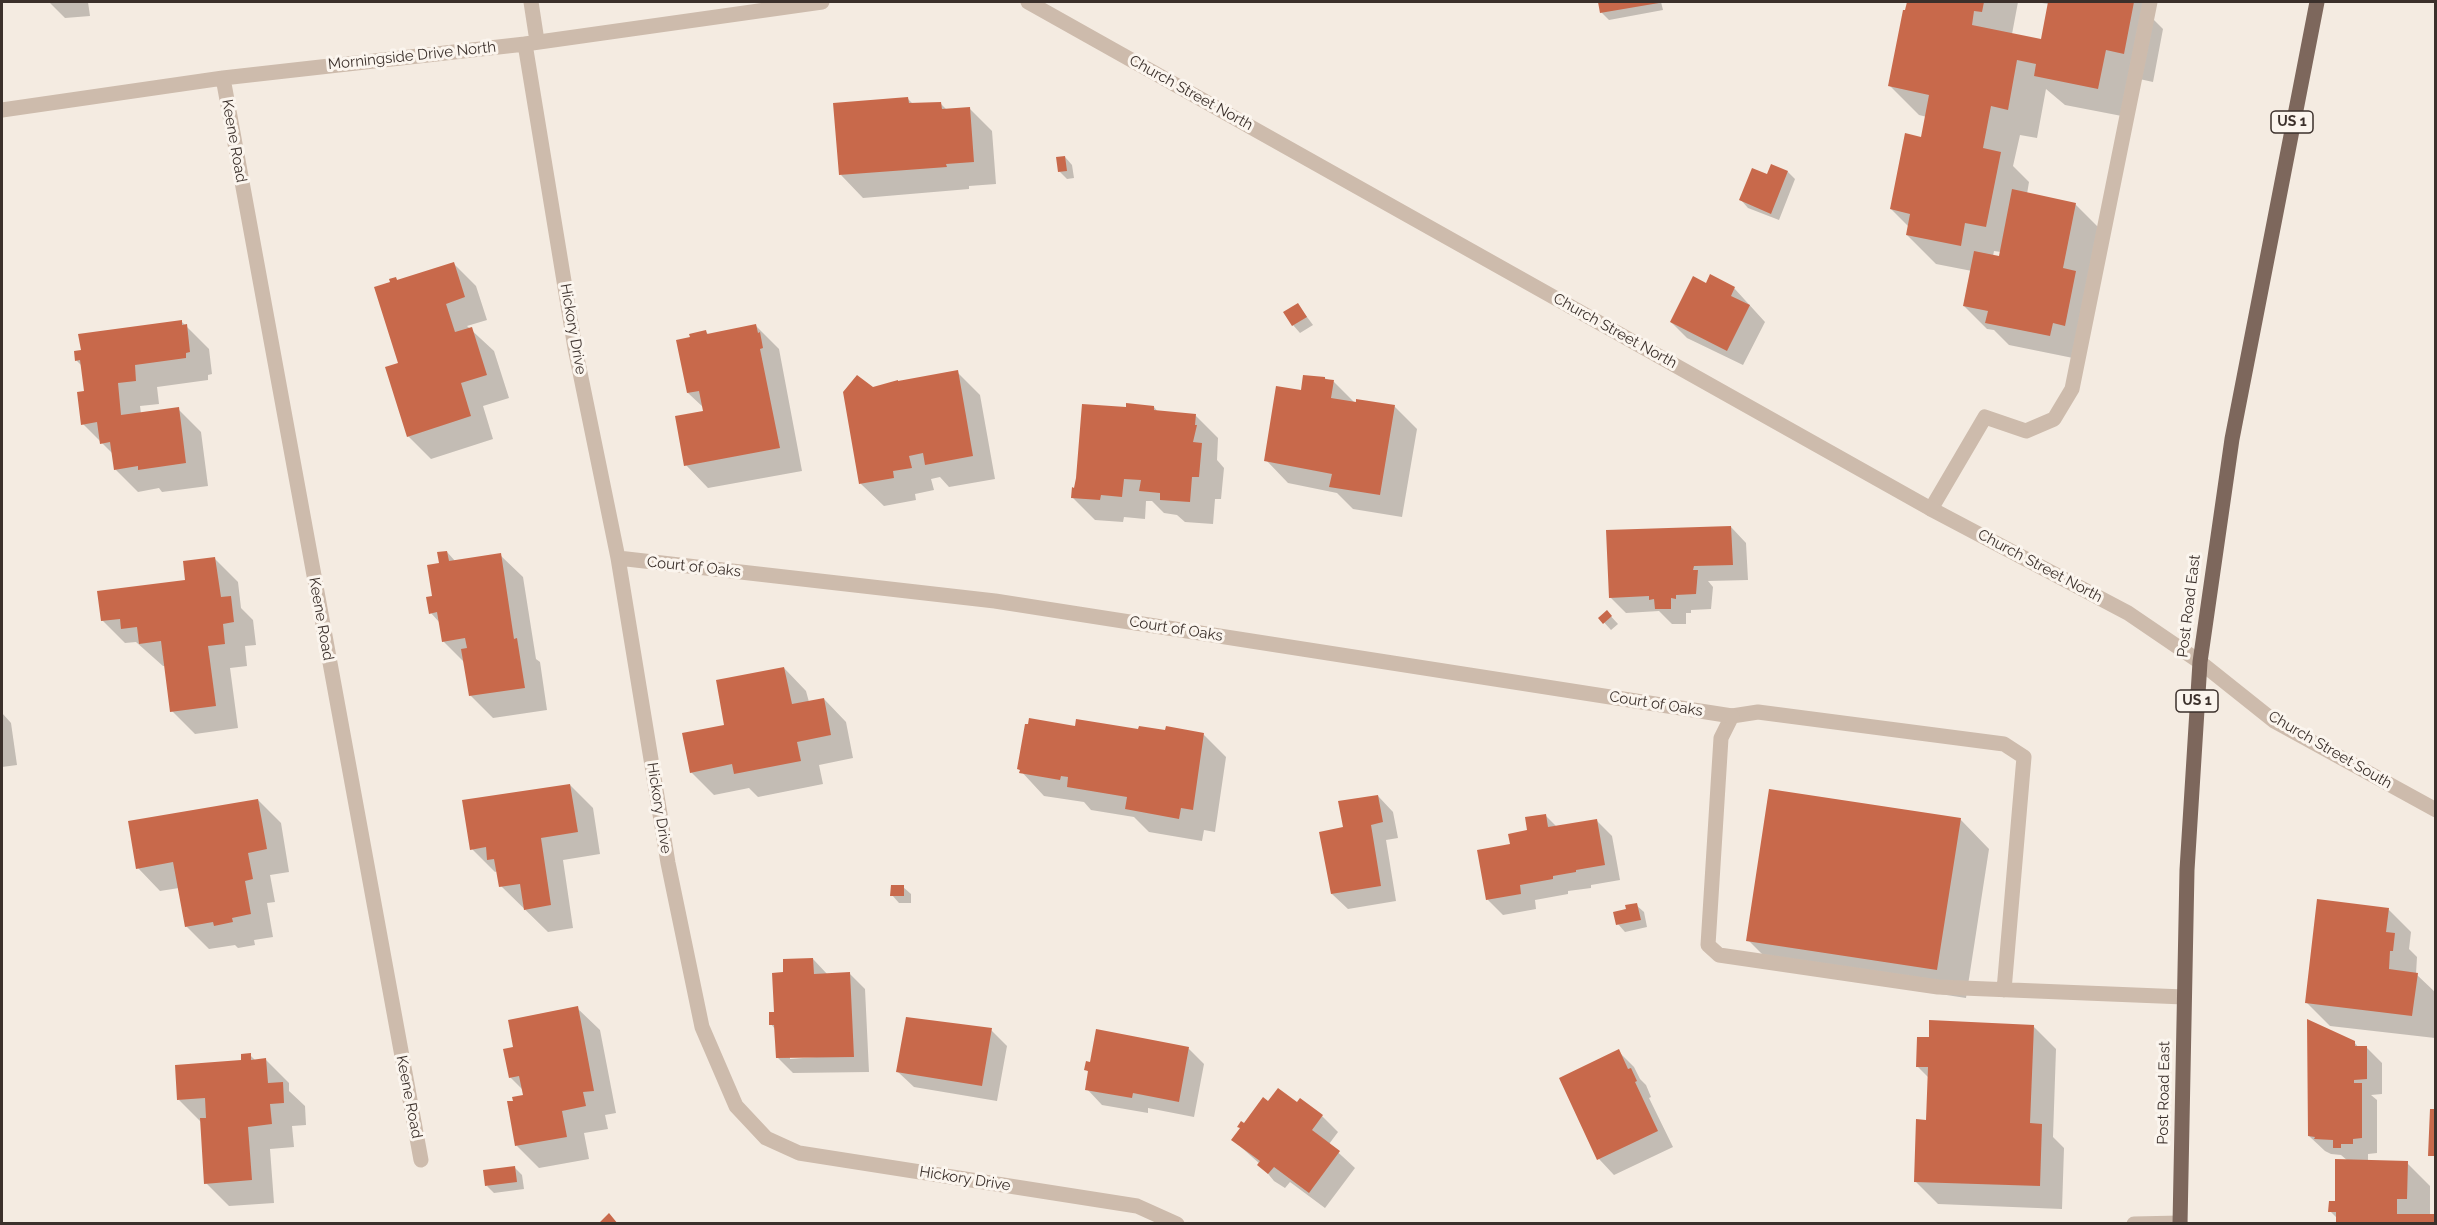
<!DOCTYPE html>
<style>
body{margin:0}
#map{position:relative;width:2437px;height:1225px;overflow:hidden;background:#f4ebe1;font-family:Raleway,sans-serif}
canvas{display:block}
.frame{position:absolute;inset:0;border:3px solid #3b302b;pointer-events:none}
</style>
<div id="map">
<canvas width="2437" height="1225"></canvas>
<div class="frame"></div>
</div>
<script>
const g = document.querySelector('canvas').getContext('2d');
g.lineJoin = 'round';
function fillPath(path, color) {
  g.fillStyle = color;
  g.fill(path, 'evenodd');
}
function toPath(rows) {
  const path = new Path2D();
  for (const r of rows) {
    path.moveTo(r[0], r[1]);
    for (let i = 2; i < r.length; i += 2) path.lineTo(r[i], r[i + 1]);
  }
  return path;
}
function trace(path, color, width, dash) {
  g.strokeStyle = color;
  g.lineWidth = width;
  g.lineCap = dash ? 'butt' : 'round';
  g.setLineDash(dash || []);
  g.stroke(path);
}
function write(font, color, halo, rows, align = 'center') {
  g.font = font + ' Raleway,sans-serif';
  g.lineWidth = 6;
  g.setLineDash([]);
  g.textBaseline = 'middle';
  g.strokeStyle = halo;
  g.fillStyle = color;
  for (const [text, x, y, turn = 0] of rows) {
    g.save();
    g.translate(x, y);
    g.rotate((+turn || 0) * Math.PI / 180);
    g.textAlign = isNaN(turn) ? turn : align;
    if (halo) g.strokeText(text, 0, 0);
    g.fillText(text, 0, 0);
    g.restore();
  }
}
fillPath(toPath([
 [49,2,88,2,90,16,65,18],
 [1600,2,1661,2,1663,10,1609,20,1601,12],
 [1908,2,2018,2,2012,34,2042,41,2049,4,2035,2,2150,2,2147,13,2163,29,2153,82,2135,78,2127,117,2065,105,2046,89,2037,138,2020,135,2013,166,2029,182,2027,194,2075,204,2098,227,2073,358,2009,345,1994,330,1987,329,1964,306,1972,271,1936,264,1907,235,1909,227,1891,209,1922,139,1927,117,1919,115,1890,86],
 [1994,251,2001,252,2000,257,1993,256],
 [908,99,913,104,941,104,947,110,969,108,992,131,996,184,969,186,969,189,863,198,841,175],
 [1065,157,1072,165,1074,178,1067,179,1059,171],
 [1788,172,1795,179,1779,220,1748,208,1741,200,1767,176],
 [453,263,476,286,487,320,467,326,494,351,509,398,483,406,493,439,431,459,408,436,392,283,396,279,398,281],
 [1734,288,1765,322,1743,365,1687,338,1671,322],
 [1298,305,1313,325,1300,333,1293,325],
 [181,321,209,349,212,374,208,375,208,380,157,387,159,404,140,406,141,414,178,409,201,432,208,486,162,492,159,488,138,492,115,469,114,455,83,424,85,392,82,366,76,360],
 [756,326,779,349,802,471,708,488,686,465,705,412,704,408,688,393,692,339,706,332,709,335],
 [957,372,980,395,995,479,949,487,940,477,931,479,934,490,915,494,916,500,884,506,861,484,873,389],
 [1324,378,1334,382,1357,405,1394,406,1417,429,1402,517,1353,509,1337,493,1288,483,1266,460,1302,392],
 [1154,407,1158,412,1195,415,1218,438,1217,460,1224,468,1221,499,1215,499,1213,524,1185,522,1177,515,1164,513,1152,501,1146,501,1145,519,1124,517,1123,522,1095,520,1072,497,1127,409],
 [1731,527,1746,543,1748,580,1708,581,1713,587,1711,609,1691,610,1691,613,1686,613,1686,624,1672,624,1659,611,1626,613,1610,597],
 [447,552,456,562,500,555,523,577,536,659,540,662,547,710,493,718,470,695,465,663,443,641,440,623,431,613,441,564],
 [215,559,238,582,241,608,253,620,256,645,245,646,247,666,230,668,238,728,195,734,172,711,166,666,163,666,136,642,125,643,102,620,187,581],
 [1607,612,1618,624,1611,630,1600,618],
 [784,668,806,691,809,702,824,699,846,722,853,758,819,765,823,784,758,797,749,788,714,795,691,772,726,726],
 [2,713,11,723,17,765,2,767],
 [1076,727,1203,734,1226,757,1215,832,1204,830,1202,841,1149,832,1134,817,1091,810,1084,802,1044,796,1019,769],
 [570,785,593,808,600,854,563,860,573,928,548,932,501,886,498,871,495,872,472,849],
 [1378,796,1393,812,1398,838,1386,840,1396,901,1348,909,1332,894,1344,828],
 [258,800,281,823,289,872,270,875,275,902,267,903,273,937,254,940,255,945,238,948,235,945,209,949,186,926,179,888,160,891,138,868],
 [1545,815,1557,827,1596,820,1612,836,1620,880,1591,885,1591,888,1568,891,1568,894,1535,900,1536,909,1503,915,1487,899,1512,845],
 [1960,819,1989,849,1966,998,1777,969,1748,940],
 [903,887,911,894,911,903,899,903,892,895],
 [1636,905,1644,912,1647,927,1625,932,1618,924,1628,910],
 [2388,909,2411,932,2409,949,2417,957,2416,974,2436,993,2435,1038,2330,1026,2307,1003],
 [813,959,828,975,850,974,865,989,869,1072,793,1073,777,1057,775,1029,771,1024,785,974],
 [790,1056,816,1057,790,1059],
 [577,1008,600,1030,616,1113,605,1115,608,1129,584,1133,589,1159,539,1168,517,1146,525,1097,524,1091,510,1077],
 [2033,1026,2056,1049,2053,1137,2064,1148,2062,1209,1938,1204,1915,1181,1927,1121,1929,1078,1918,1067],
 [991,1030,1007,1046,997,1101,914,1087,898,1072],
 [2354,1042,2359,1048,2367,1048,2382,1063,2382,1094,2371,1095,2377,1100,2377,1153,2368,1154,2368,1162,2407,1163,2430,1186,2430,1216,2337,1218,2330,1211,2337,1203,2348,1161,2341,1155,2331,1154,2325,1151,2309,1136],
 [1188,1048,1204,1064,1194,1117,1148,1108,1148,1113,1102,1105,1087,1089,1089,1073,1086,1069],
 [1618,1051,1634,1067,1640,1079,1646,1085,1651,1097,1649,1098,1673,1147,1614,1175,1599,1159],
 [250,1055,256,1061,266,1060,289,1083,289,1091,305,1106,306,1125,292,1126,294,1147,270,1149,274,1203,229,1206,206,1183,202,1123,179,1100,243,1062],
 [1301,1100,1322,1116,1338,1132,1329,1144,1355,1168,1325,1208,1290,1182,1285,1188,1274,1181,1260,1164,1233,1140,1244,1125,1268,1103,1297,1104],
 [514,1167,522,1175,524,1189,494,1193,487,1186]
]), '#0003');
fillPath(toPath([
 [1598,2,1659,2,1659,3,1600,13],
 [1907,2,1984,2,1982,12,1974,11,1972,25,2041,39,2048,2,2134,2,2124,54,2106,50,2098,89,2034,76,2036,64,2017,60,2008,110,1991,106,1983,148,2001,152,1986,227,1965,223,1961,246,1906,235,1910,214,1890,209,1905,133,1921,137,1929,95,1888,86,1903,10,1905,10],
 [908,97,909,103,941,102,942,109,970,107,974,162,946,164,947,167,839,175,833,103],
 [1065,156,1067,171,1058,172,1056,157],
 [1771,164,1788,171,1771,214,1739,200,1752,168,1767,174],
 [2012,189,2076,203,2063,268,2076,271,2065,326,2053,323,2050,336,1985,323,1988,311,1963,306,1974,251,1999,256],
 [454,262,465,297,446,304,455,332,472,327,487,375,461,383,471,416,407,437,385,367,398,363,374,287,390,282,389,279,396,277,397,280],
 [1710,274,1735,287,1731,296,1750,305,1727,351,1670,322,1693,276,1706,283],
 [1298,303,1307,317,1292,326,1283,312],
 [182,320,182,325,187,324,190,352,186,353,186,358,135,365,136,381,118,383,121,415,179,407,186,463,138,470,138,466,114,470,110,442,100,444,97,422,81,425,77,392,84,391,80,360,75,361,74,351,81,350,78,334],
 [756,324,758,333,760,332,763,348,760,349,780,448,684,466,675,416,703,411,699,391,687,393,676,340,690,337,689,334,706,330,707,334],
 [958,370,973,456,925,465,923,453,909,456,912,468,893,471,894,478,859,484,843,392,857,375,873,387,898,380,898,381],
 [1303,375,1325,377,1325,379,1334,380,1331,398,1356,402,1356,399,1395,405,1380,495,1329,487,1332,474,1264,461,1276,386,1301,390],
 [1126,403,1154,406,1154,410,1196,414,1195,425,1197,425,1193,442,1202,443,1199,477,1192,477,1190,502,1160,500,1160,493,1139,491,1141,480,1124,479,1122,497,1101,495,1100,500,1071,498,1072,487,1074,488,1076,478,1082,404,1126,407],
 [1731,526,1733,565,1694,566,1693,570,1698,570,1696,594,1676,595,1676,599,1671,598,1671,609,1655,609,1654,599,1649,600,1649,596,1609,598,1606,530],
 [447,551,449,561,501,553,514,639,517,638,525,688,469,696,461,649,467,648,465,638,442,642,437,612,429,614,426,597,432,596,427,565,439,563,437,552],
 [215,557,221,597,231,596,234,622,223,624,225,644,208,646,216,706,170,712,161,641,139,644,137,627,121,629,120,619,101,621,97,591,185,580,183,561],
 [1607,610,1612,616,1603,624,1598,618],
 [784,667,792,704,824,698,831,735,797,742,801,761,734,774,732,764,690,773,682,733,724,725,716,680],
 [1029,718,1075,726,1076,719,1138,729,1139,726,1165,730,1166,726,1204,733,1193,810,1181,808,1179,819,1125,809,1127,797,1067,787,1068,777,1061,776,1060,780,1019,773,1020,770,1017,769,1025,724,1028,724],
 [570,784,578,832,541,838,551,905,524,910,520,884,499,887,494,859,487,860,486,847,470,850,462,800],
 [1769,789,1961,818,1937,970,1746,941],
 [1378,795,1383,822,1371,825,1381,886,1331,894,1319,832,1343,827,1338,801],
 [258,799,267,849,248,853,253,879,245,881,251,914,232,918,233,922,214,926,213,922,185,927,173,862,136,869,128,821],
 [1546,814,1548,827,1597,819,1605,865,1576,870,1576,872,1553,876,1553,879,1520,885,1521,894,1486,900,1477,850,1510,844,1508,834,1527,830,1525,817],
 [891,885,904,885,904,896,890,896],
 [2317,899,2389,908,2386,932,2395,933,2393,951,2390,951,2389,969,2418,973,2412,1016,2305,1003],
 [1637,903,1641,920,1616,925,1613,912,1626,909,1625,905],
 [813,958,814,974,850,972,854,1057,776,1058,774,1025,769,1025,769,1012,774,1012,772,973,783,972,783,959],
 [578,1006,594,1091,583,1092,586,1106,562,1111,567,1137,515,1146,507,1101,513,1101,512,1097,523,1095,519,1076,509,1078,503,1049,513,1047,508,1020],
 [906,1017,992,1028,982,1086,896,1072],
 [2307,1019,2355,1041,2355,1046,2367,1046,2367,1079,2354,1080,2354,1083,2362,1083,2362,1138,2353,1139,2353,1144,2341,1144,2341,1148,2333,1148,2333,1140,2314,1139,2315,1137,2308,1136],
 [1929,1020,2034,1025,2030,1123,2042,1124,2040,1186,1914,1182,1916,1119,1926,1120,1928,1067,1916,1067,1917,1037,1929,1037],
 [1096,1029,1189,1047,1179,1102,1133,1093,1132,1098,1085,1090,1088,1071,1084,1070,1086,1061,1090,1062],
 [1619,1049,1628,1069,1631,1068,1637,1081,1635,1082,1658,1131,1597,1160,1559,1078],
 [251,1053,251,1060,266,1058,268,1083,283,1082,284,1103,270,1104,272,1124,248,1127,252,1180,204,1184,200,1118,206,1118,205,1098,177,1100,175,1065,241,1060,241,1054],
 [1278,1088,1297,1102,1300,1098,1323,1115,1312,1130,1340,1151,1309,1193,1274,1167,1268,1174,1257,1165,1260,1161,1231,1140,1240,1128,1237,1127,1241,1121,1244,1123,1263,1097,1268,1101],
 [2430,1109,2436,1109,2436,1156,2428,1156],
 [2335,1159,2408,1161,2407,1199,2397,1199,2397,1214,2436,1214,2436,1224,2336,1224,2336,1212,2328,1212,2329,1201,2335,1201],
 [515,1166,517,1182,485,1186,483,1170],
 [609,1213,618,1224,598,1224]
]), '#c8694b');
trace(toPath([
 [1931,509,1985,417,2026,431,2054,419,2072,389,2150,2],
 [2004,990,2024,757,2004,744,1758,712,1732,716,1721,738,1708,945,1719,955,1938,987,2184,997],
 [2134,1224,2180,1223]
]), '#cdbbac', 15);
trace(toPath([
 [531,2,537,41],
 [1028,2,1931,509,2128,613,2200,662,2274,721,2436,810],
 [525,44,575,348,618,558,668,863,702,1027,736,1106,766,1138,799,1153,1137,1206,1177,1224],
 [223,78,421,1160],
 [2,110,223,78,525,44,822,2],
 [618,558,995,601,1732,716]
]), '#cdbbac', 15);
trace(toPath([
 [2180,1224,2187,870,2200,662,2232,439,2317,2]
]), '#7d675c', 15);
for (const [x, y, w] of [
 [2292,122,42],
 [2197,701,42]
]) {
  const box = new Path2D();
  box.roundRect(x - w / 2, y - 11, w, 22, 4.5);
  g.fillStyle = '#fbf5ee';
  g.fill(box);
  trace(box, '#3b302b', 1.5);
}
write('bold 14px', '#3b302b', null, [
 ["US 1",2292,122],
 ["US 1",2197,701]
]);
write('15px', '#3b302b', '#fbf5ee', [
 ["Morningside Drive North",412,56,-6],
 ["Church Street North",1191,93,29],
 ["Keene Road",234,141,80],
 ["Hickory Drive",573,329,80],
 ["Church Street North",1615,331,29],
 ["Church Street North",2040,566,28],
 ["Court of Oaks",694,567,6],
 ["Post Road East",2189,606,-83],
 ["Keene Road",321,619,80],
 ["Court of Oaks",1176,629,9],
 ["Court of Oaks",1656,704,9],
 ["Church Street South",2330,750,30],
 ["Hickory Drive",659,808,81],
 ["Post Road East",2164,1093,-89],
 ["Keene Road",409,1097,79],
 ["Hickory Drive",965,1179,9]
]);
</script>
